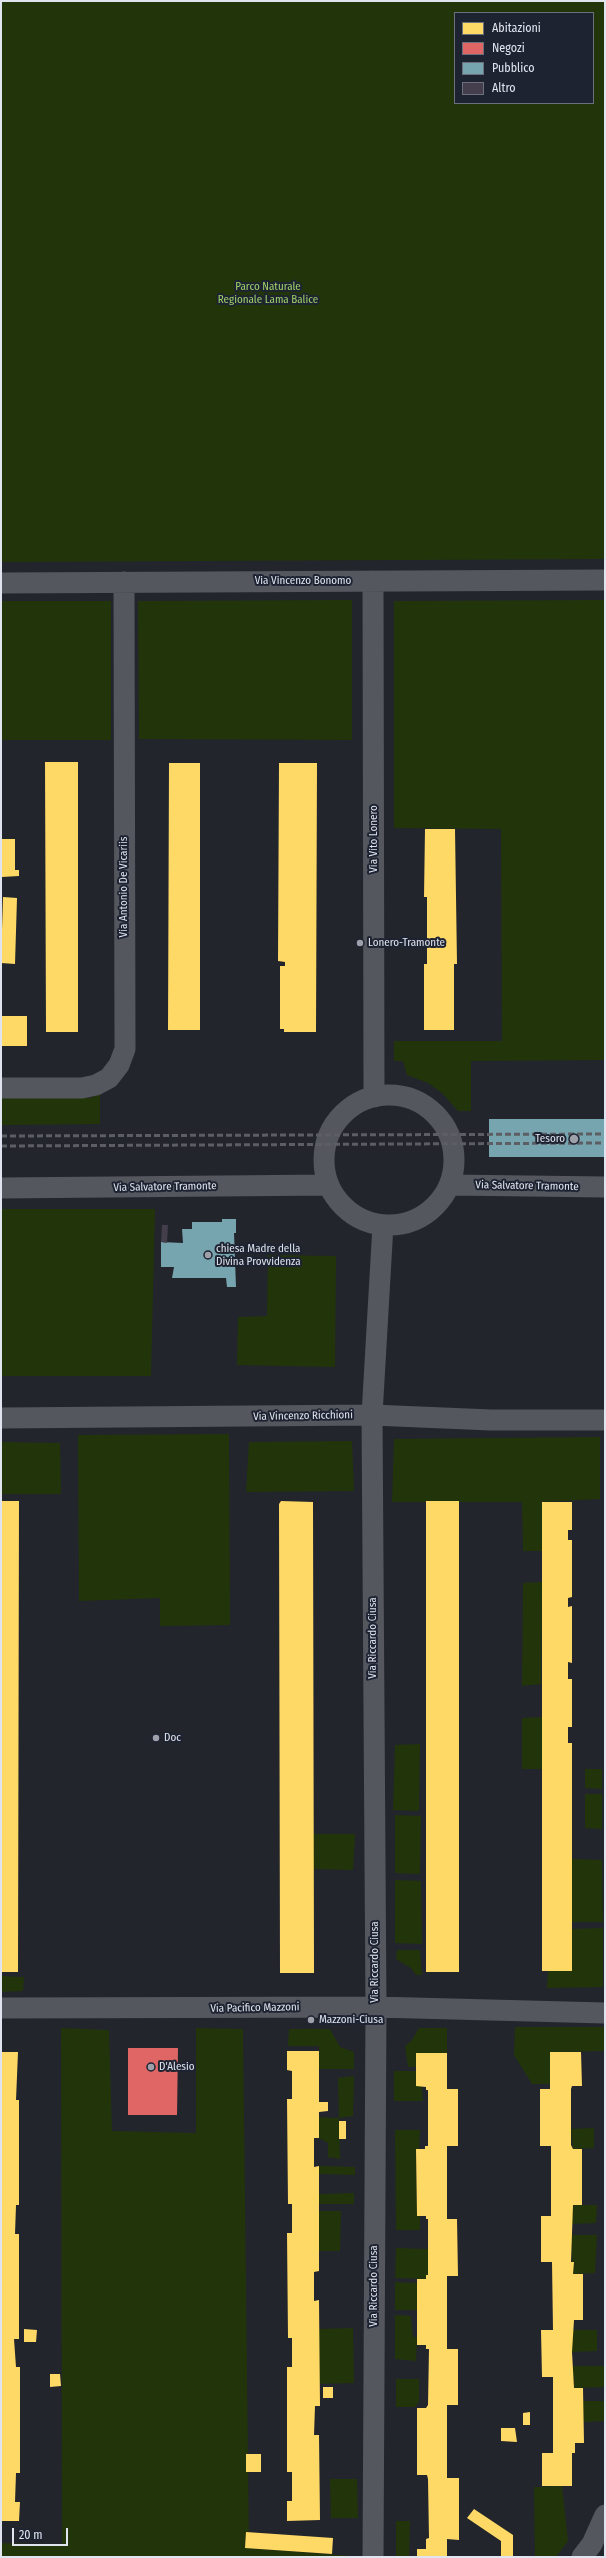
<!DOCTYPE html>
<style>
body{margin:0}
#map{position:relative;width:606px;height:2558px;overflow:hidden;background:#23252d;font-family:"Fira Sans Condensed",sans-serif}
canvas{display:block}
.frame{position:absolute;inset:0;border:2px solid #e0e4ee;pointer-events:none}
.legend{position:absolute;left:454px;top:12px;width:140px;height:92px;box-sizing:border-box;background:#1e2332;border:1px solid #6c707d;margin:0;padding:5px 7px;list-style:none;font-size:12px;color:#e0e4ee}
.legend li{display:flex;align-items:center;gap:8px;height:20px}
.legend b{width:20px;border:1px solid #6c707d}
.scale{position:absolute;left:12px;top:2528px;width:56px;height:18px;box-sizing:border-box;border:2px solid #e0e4ee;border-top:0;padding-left:5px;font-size:12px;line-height:14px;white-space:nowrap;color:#e0e4ee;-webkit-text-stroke:3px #1e2332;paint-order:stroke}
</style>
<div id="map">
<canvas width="606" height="2558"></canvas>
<div class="frame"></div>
<ul class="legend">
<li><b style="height:11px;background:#ffd966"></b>Abitazioni</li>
<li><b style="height:11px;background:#e06666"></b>Negozi</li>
<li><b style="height:11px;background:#76a5af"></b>Pubblico</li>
<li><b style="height:11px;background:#433d4c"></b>Altro</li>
</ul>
<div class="scale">20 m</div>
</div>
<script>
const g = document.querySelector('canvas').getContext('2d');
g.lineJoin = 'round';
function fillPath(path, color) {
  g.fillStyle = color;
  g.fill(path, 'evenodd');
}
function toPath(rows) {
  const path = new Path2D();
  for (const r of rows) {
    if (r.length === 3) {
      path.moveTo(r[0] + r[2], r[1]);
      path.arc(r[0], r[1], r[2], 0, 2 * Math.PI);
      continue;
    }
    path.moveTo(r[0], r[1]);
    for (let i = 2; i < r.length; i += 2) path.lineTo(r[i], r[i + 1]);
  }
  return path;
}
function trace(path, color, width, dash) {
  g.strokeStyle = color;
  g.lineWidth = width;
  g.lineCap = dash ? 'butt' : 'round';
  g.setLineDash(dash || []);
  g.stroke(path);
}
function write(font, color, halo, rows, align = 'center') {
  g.font = font + ' "Fira Sans Condensed",sans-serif';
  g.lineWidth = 4;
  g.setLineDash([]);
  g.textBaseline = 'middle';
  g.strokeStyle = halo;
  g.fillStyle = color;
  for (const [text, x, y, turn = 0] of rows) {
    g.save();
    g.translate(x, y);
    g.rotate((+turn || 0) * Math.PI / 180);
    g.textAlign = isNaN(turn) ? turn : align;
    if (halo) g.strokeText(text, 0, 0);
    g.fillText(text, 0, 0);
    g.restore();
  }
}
fillPath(toPath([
 [1,1,605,1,605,559,1,562],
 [455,13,593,13,593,103,455,103],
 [352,600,352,740,139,739,138,601],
 [605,600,605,1060,471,1061,471,1111,458,1111,442,1093,428,1083,407,1075,403,1061,394,1061,394,1041,502,1041,501,829,394,828,394,601],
 [1,601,111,601,111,740,1,740],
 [100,1094,100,1124,1,1125,1,1098,90,1098],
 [1,1209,155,1209,151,1376,1,1376],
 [268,1255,336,1256,335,1367,237,1365,238,1317,267,1316],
 [229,1434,230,1625,160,1626,160,1598,79,1601,78,1435],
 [600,1437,600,1499,542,1502,542,1551,523,1551,522,1502,392,1502,394,1439],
 [352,1441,354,1491,246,1492,249,1442],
 [1,1442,60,1443,61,1494,1,1494],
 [542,1582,541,1684,522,1686,523,1583],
 [542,1717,542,1769,522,1769,522,1718],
 [420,1744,419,1811,393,1810,395,1745],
 [585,1769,602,1769,602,1789,585,1788],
 [585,1794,602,1794,602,1829,585,1828],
 [395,1815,421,1816,420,1874,395,1873],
 [313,1834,355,1834,353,1870,313,1869],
 [572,1859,602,1860,603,1922,572,1922],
 [395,1880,421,1881,422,1944,395,1943],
 [603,1928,603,1987,547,1988,548,1971,572,1971,572,1929],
 [397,1950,420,1950,422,1975,416,1975,411,1968,396,1959],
 [1,1976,24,1977,23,1991,1,1992],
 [515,2027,605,2027,605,2051,550,2052,550,2084,532,2084,514,2055],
 [61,2028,109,2030,112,2131,196,2133,196,2028,243,2029,249,2548,364,2557,1,2557,1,2543,62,2545],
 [419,2028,447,2028,447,2053,416,2067,408,2067,405,2046,412,2040],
 [289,2029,330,2029,340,2047,354,2052,354,2069,319,2069,319,2046,288,2046],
 [394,2071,416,2071,416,2086,422,2086,423,2101,394,2101],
 [354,2076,353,2116,339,2118,340,2159,328,2157,328,2143,319,2138,319,2117,339,2118,338,2078],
 [594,2128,594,2148,573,2149,571,2129],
 [395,2130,420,2130,419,2149,416,2150,417,2216,420,2216,420,2230,396,2230],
 [319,2166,355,2167,355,2175,319,2174],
 [354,2193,354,2204,319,2204,319,2194],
 [573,2205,597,2205,596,2223,571,2224],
 [319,2211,341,2211,340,2251,319,2251],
 [571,2235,597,2235,595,2273,573,2274],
 [396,2248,428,2249,428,2275,426,2275,426,2279,395,2278],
 [395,2282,417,2283,417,2310,395,2310],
 [395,2315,411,2316,413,2337,417,2337,416,2361,395,2359],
 [353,2328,354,2383,319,2384,319,2329],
 [572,2330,597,2330,597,2351,572,2352],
 [572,2366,605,2366,605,2387,574,2388],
 [396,2379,419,2379,419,2402,415,2407,396,2407],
 [583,2401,604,2401,604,2421,584,2422],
 [330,2479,357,2479,358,2518,331,2518],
 [562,2486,568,2541,556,2557,535,2557,534,2487],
 [396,2521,410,2521,409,2557,396,2557]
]), '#22350a');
fillPath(toPath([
 [45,762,78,762,78,1032,46,1032],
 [169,763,200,763,200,1030,168,1030],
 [279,763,317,763,316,1032,284,1032,284,1029,280,1029,280,966,285,966,285,962,278,961],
 [425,829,455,829,457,964,454,964,454,1030,424,1030,424,964,427,964,427,897,424,897],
 [1,839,15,839,15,870,19,870,19,876,2,877],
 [3,897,17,898,15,964,1,963],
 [2,1016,27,1016,27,1046,2,1046],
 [1,1501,19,1501,18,1972,1,1972],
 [281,1501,313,1502,314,1973,280,1973,279,1504],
 [426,1501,459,1501,459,1972,426,1972],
 [542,1502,572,1502,572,1530,568,1530,568,1540,572,1540,572,1597,568,1598,568,1607,572,1606,572,1663,568,1662,568,1679,572,1679,572,1727,568,1727,568,1743,572,1743,572,1971,542,1971],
 [287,2051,319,2051,319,2102,328,2102,328,2111,319,2112,319,2138,314,2138,314,2167,319,2166,319,2271,314,2272,314,2301,319,2300,320,2406,315,2406,314,2435,319,2435,320,2520,287,2521,287,2501,292,2501,292,2472,287,2472,287,2367,292,2367,292,2338,288,2338,287,2233,292,2233,292,2204,288,2204,287,2099,292,2099,292,2071,287,2070],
 [1,2052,18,2052,16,2100,19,2100,19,2205,16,2205,15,2234,19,2234,19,2339,14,2339,16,2367,20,2367,20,2473,16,2473,15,2502,20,2502,19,2521,1,2521],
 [550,2052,581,2052,582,2086,572,2086,571,2089,571,2145,573,2149,582,2149,582,2205,573,2205,571,2262,574,2262,573,2274,583,2274,583,2320,574,2320,572,2352,574,2388,583,2388,584,2443,575,2443,575,2453,572,2453,572,2486,542,2486,542,2453,553,2453,553,2377,542,2377,541,2330,553,2330,552,2262,541,2262,541,2216,551,2216,551,2146,540,2146,540,2089,550,2089],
 [416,2053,447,2053,447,2089,458,2089,458,2146,447,2146,447,2219,457,2219,458,2276,447,2276,447,2349,458,2349,458,2405,447,2405,447,2478,459,2478,459,2540,447,2539,447,2557,417,2557,417,2549,426,2549,426,2539,429,2538,428,2479,427,2475,417,2475,417,2408,426,2408,428,2405,429,2349,426,2349,426,2345,417,2345,417,2279,426,2279,426,2275,428,2275,428,2219,426,2219,426,2216,417,2216,416,2149,425,2149,425,2146,428,2146,428,2090,426,2090,426,2087,416,2086],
 [339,2121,346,2121,346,2139,339,2139],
 [24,2329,37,2330,36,2342,24,2342],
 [50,2374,60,2374,61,2386,50,2387],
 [323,2387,333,2387,333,2398,323,2398],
 [530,2412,530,2425,523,2425,523,2413],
 [501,2428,515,2428,517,2442,501,2441],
 [246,2454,261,2454,261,2472,246,2472],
 [474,2509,513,2535,513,2557,501,2557,501,2541,467,2518],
 [246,2532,333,2538,332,2554,245,2548]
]), '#ffd966');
fillPath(toPath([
 [128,2048,178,2048,177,2115,128,2115]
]), '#e06666');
fillPath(toPath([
 [489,1119,605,1119,605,1157,489,1157],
 [222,1219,236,1219,236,1233,234,1233,236,1287,227,1287,226,1278,172,1278,174,1267,161,1267,161,1242,183,1243,182,1229,192,1229,192,1222,222,1222]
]), '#76a5af');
fillPath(toPath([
 [162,1225,168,1225,167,1243,161,1242]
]), '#433d4c');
trace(toPath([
 [373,581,374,1097],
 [1,583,605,580],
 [1,1088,82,1088,96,1085,109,1078,119,1065,125,1049,124,582],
 [389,1160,65],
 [450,1185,605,1187],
 [1,1188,329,1185],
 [1,1418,372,1415,491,1420,605,1420],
 [1,2008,376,2007,605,2013],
 [373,2557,376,2007,372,1415,383,1225],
 [582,2557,592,2544,605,2515]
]), '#54575e', 21);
trace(toPath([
 [1,1136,605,1134],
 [1,1146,605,1143]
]), '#5c5e63', 3, [6, 3]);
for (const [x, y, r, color] of [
 [360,943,4,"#9ea1aa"],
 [574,1139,5,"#9ea1aa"],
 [208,1255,4,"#9ea1aa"],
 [156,1738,4,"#9ea1aa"],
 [311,2020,4,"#9ea1aa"],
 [151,2067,4,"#9ea1aa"]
]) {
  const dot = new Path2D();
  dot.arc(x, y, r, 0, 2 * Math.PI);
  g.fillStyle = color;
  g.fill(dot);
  trace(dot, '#1e2332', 1.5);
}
write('11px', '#9dd168', '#1e2332', [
 ["Parco Naturale",268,287],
 ["Regionale Lama Balice",268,300]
]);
write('11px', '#e0e4ee', '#1e2332', [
 ["Via Vincenzo Bonomo",303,581],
 ["Via Vito Lonero",374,839,-90],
 ["Via Antonio De Vicariis",124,887,-90],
 ["Via Salvatore Tramonte",527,1186,1],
 ["Via Salvatore Tramonte",165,1187,-1],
 ["Via Vincenzo Ricchioni",303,1416,-1],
 ["Via Riccardo Ciusa",373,1638,-90],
 ["Via Riccardo Ciusa",375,1962,-90],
 ["Via Pacifico Mazzoni",255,2008,-1],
 ["Via Riccardo Ciusa",374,2286,-90]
]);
write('11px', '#e0e4ee', '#1e2332', [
 ["Lonero-Tramonte",368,943],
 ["Tesoro",565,1139,"right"],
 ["chiesa Madre della",216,1249],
 ["Divina Provvidenza",216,1262],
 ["Doc",164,1738],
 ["Mazzoni-Ciusa",319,2020],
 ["D'Alesio",159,2067]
], 'left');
</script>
